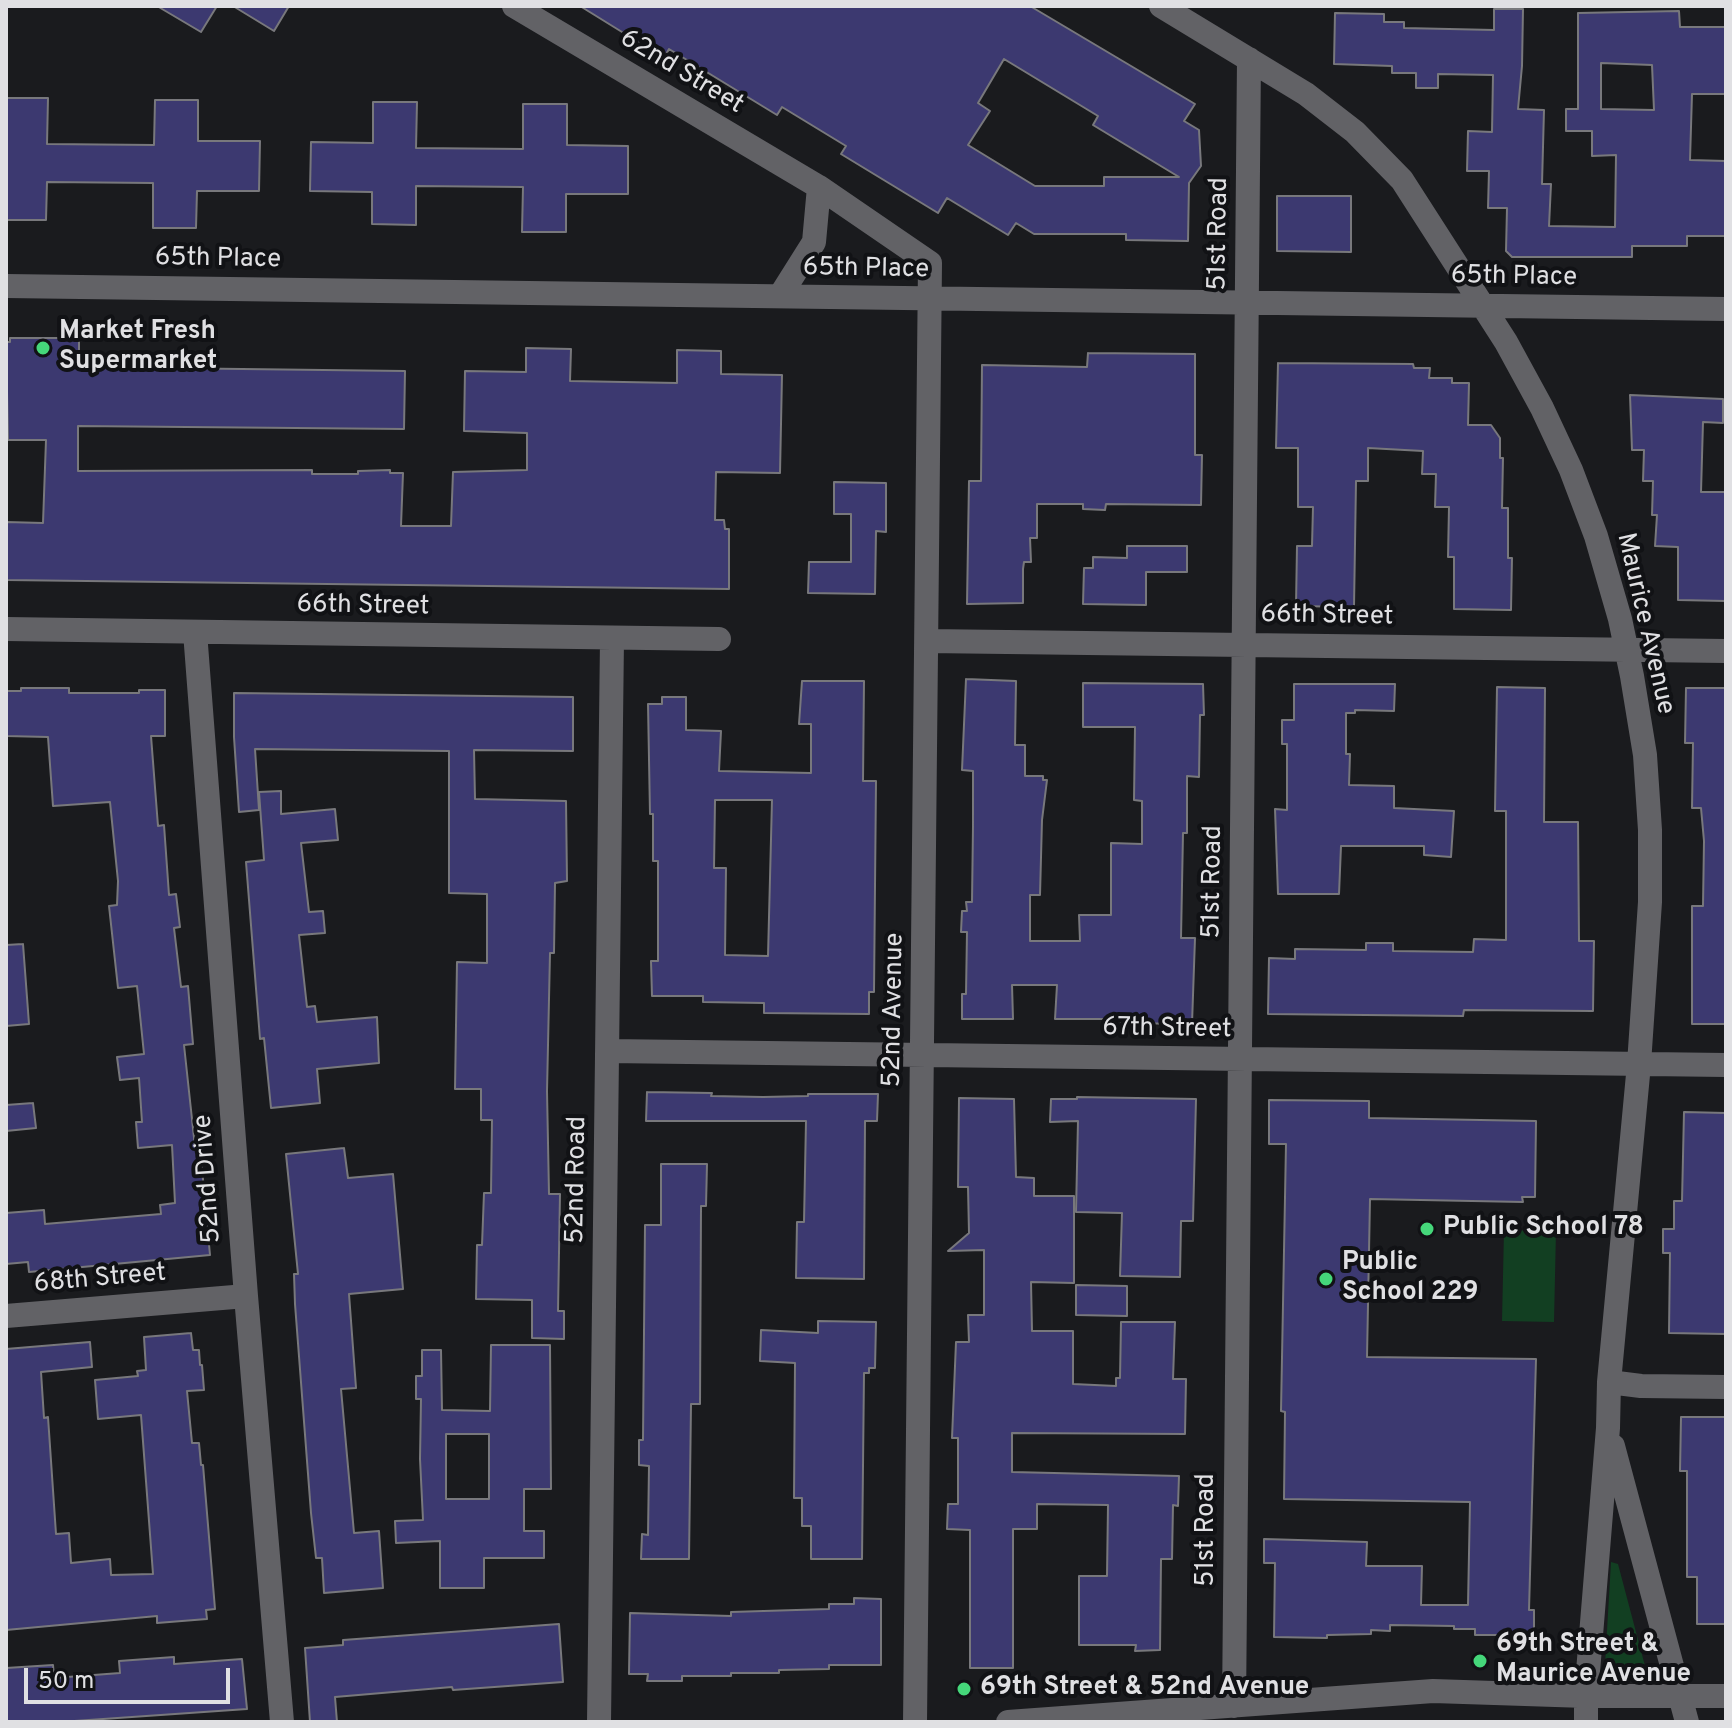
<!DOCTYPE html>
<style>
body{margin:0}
#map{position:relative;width:1732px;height:1728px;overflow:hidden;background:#1a1b1e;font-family:Overpass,sans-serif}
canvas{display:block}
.frame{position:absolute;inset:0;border:8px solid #e0e0e3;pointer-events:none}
.scale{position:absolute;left:24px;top:1668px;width:206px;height:36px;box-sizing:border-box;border:4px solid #e0e0e3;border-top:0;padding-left:10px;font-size:24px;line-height:28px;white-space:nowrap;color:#e0e0e3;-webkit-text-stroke:6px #111215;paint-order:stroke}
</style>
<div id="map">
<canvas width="1732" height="1728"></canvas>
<div class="frame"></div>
<div class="scale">50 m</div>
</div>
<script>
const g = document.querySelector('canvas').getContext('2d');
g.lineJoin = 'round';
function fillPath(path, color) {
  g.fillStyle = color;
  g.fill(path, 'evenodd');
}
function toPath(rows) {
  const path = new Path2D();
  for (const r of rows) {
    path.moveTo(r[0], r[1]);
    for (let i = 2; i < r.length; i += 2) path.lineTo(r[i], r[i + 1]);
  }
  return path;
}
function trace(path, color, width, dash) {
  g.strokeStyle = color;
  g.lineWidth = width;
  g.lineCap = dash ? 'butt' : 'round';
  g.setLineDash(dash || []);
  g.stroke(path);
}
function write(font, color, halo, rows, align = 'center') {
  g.font = font + ' Overpass,sans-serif';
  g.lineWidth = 8;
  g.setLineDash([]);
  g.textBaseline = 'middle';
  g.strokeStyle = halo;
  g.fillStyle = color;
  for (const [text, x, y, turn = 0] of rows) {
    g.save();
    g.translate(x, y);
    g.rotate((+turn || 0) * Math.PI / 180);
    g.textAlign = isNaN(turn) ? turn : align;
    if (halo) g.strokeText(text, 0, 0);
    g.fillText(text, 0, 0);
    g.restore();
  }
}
fillPath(toPath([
 [1504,1230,1556,1231,1554,1322,1502,1321],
 [1611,1562,1618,1564,1645,1666,1605,1665]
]), '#123f22');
const building = toPath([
 [157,6,217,6,201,32,157,6],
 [233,6,289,6,274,31,233,6],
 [580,6,1030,6,1195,104,1184,121,1199,130,1201,166,1189,183,1188,241,1126,240,1126,234,1034,234,1016,223,1008,235,947,198,938,213,841,154,846,146,782,107,777,115,669,49,664,58,580,6],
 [1004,59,1098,116,1093,125,1179,177,1104,177,1104,186,1035,186,968,145,990,111,978,103,1004,59],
 [1494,9,1523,9,1522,66,1518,109,1544,110,1542,184,1551,184,1549,226,1615,227,1616,155,1592,156,1592,131,1566,131,1566,109,1578,109,1578,13,1679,11,1680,27,1726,27,1726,94,1692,94,1690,160,1726,161,1726,236,1687,236,1687,246,1632,246,1632,257,1512,257,1506,251,1507,208,1488,208,1489,171,1467,171,1468,131,1492,132,1493,75,1438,74,1438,88,1416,88,1416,73,1392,73,1392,66,1334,64,1335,13,1384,14,1384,22,1404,22,1404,28,1494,30,1494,9],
 [1601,63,1652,65,1654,110,1601,109,1601,63],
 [6,98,48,98,47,144,154,145,155,100,198,100,198,141,260,141,259,191,197,191,196,228,153,228,153,183,47,182,46,220,6,220,6,98],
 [373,102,417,102,416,148,523,149,523,104,567,104,567,145,628,146,628,194,566,194,566,232,522,232,523,187,416,186,416,225,372,224,372,192,310,191,311,142,373,143,373,102],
 [1277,196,1351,196,1351,252,1277,251,1277,196],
 [10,338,79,338,79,367,405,371,404,429,78,426,78,471,312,470,312,474,358,474,358,471,390,470,390,473,403,473,401,526,451,526,453,472,527,470,527,433,464,431,465,371,526,372,526,348,571,349,570,381,677,383,677,350,721,351,721,374,782,375,780,473,716,472,715,520,724,520,725,529,729,529,729,589,6,580,6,522,43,523,46,440,8,440,6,342,10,342,10,338],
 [1088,353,1195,354,1195,455,1202,455,1201,505,1106,504,1105,510,1083,509,1083,504,1037,504,1037,538,1030,538,1031,562,1024,562,1023,569,1023,603,967,604,969,481,981,481,982,365,1087,367,1088,353],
 [1278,363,1413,364,1414,368,1430,368,1429,378,1452,378,1452,383,1469,383,1468,425,1491,425,1500,438,1500,458,1503,458,1502,508,1508,508,1508,558,1512,558,1511,610,1454,609,1454,557,1448,557,1449,507,1435,507,1436,474,1422,474,1423,451,1368,448,1368,481,1356,481,1354,607,1296,606,1297,546,1312,546,1313,507,1298,507,1298,448,1276,448,1278,363],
 [1630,395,1723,399,1723,423,1703,422,1701,492,1726,492,1726,601,1678,600,1678,547,1655,546,1657,515,1652,515,1653,481,1643,481,1644,450,1632,450,1630,395],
 [834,482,886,483,886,532,876,531,875,594,808,593,809,562,851,562,851,514,834,514,834,482],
 [1127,546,1187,546,1187,572,1146,572,1146,605,1083,604,1084,568,1093,568,1093,557,1127,558,1127,546],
 [966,679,1016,681,1015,745,1025,745,1025,776,1043,776,1043,780,1047,780,1042,820,1040,895,1030,895,1030,941,1080,941,1079,915,1111,915,1111,843,1142,844,1142,801,1134,800,1135,727,1083,727,1083,683,1203,684,1204,715,1200,715,1199,777,1187,776,1187,833,1183,833,1181,938,1195,938,1192,1024,1121,1023,1121,1019,1055,1019,1057,985,1012,985,1013,1019,962,1019,962,994,966,994,967,932,961,932,962,911,967,911,966,902,972,902,973,826,973,771,962,770,966,679],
 [802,681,864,681,863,781,876,781,874,992,869,992,869,1014,764,1013,764,1003,703,1002,703,996,652,996,651,961,658,961,658,861,653,861,653,814,650,814,648,704,662,704,662,697,686,697,686,730,721,731,719,771,811,773,811,724,799,724,802,681],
 [715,800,772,800,768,956,725,955,726,868,714,868,715,800],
 [1294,684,1395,684,1394,711,1355,710,1355,713,1346,713,1346,754,1350,754,1349,785,1394,786,1394,808,1454,811,1451,857,1424,855,1424,846,1341,846,1339,894,1278,894,1275,809,1287,810,1287,744,1282,744,1282,720,1294,720,1294,684],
 [1497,687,1545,688,1544,822,1578,822,1579,941,1594,941,1593,1011,1464,1010,1463,1016,1268,1014,1269,958,1295,959,1295,949,1366,950,1366,943,1393,943,1393,951,1473,952,1474,939,1506,940,1506,811,1495,811,1497,687],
 [21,688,69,688,69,693,139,693,139,690,165,690,165,736,151,736,158,826,164,825,169,895,176,894,180,927,174,928,181,987,188,986,193,1044,184,1045,195,1147,200,1147,210,1255,29,1272,28,1262,6,1264,6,1213,44,1210,45,1224,161,1214,160,1205,175,1203,172,1145,138,1148,136,1122,142,1122,139,1078,120,1080,117,1057,144,1054,137,986,118,988,109,906,117,905,118,881,110,802,53,806,48,737,6,736,6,691,21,691,21,688],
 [1686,688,1726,688,1726,1024,1692,1024,1692,906,1703,906,1704,841,1701,808,1692,808,1693,743,1685,743,1686,688],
 [234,693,573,697,573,751,474,750,475,799,566,801,567,881,555,883,554,953,550,953,547,1091,549,1194,560,1194,558,1311,564,1311,564,1339,532,1338,532,1300,476,1299,477,1245,482,1245,484,1193,491,1193,492,1120,481,1120,481,1089,455,1089,457,962,487,963,487,894,449,893,449,751,255,749,259,810,239,812,234,737,234,693],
 [281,791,281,814,335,809,338,840,301,843,309,912,323,911,325,933,299,935,307,1007,315,1006,317,1022,377,1017,379,1063,317,1069,320,1103,271,1108,264,1038,260,1039,246,862,264,860,259,792,281,791],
 [23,944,29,1024,6,1026,6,945,23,944],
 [647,1092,712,1093,711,1096,763,1097,808,1096,808,1094,878,1094,877,1121,865,1121,864,1279,796,1278,797,1222,804,1222,806,1121,646,1121,647,1092],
 [1077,1097,1196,1099,1193,1221,1181,1221,1180,1277,1120,1276,1122,1213,1076,1212,1078,1121,1050,1122,1051,1099,1077,1099,1077,1097],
 [959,1098,1014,1099,1016,1177,1034,1178,1034,1196,1074,1196,1074,1283,1031,1282,1032,1331,1073,1331,1073,1384,1116,1386,1116,1378,1120,1378,1121,1322,1175,1322,1173,1379,1186,1379,1185,1434,1012,1433,1012,1472,1179,1476,1178,1506,1173,1505,1172,1559,1161,1559,1160,1650,1135,1651,1136,1645,1079,1645,1079,1576,1107,1576,1108,1505,1037,1504,1037,1529,1013,1529,1013,1668,970,1668,970,1530,947,1529,948,1504,958,1504,958,1438,952,1438,956,1342,969,1342,968,1315,984,1315,984,1250,948,1251,969,1233,968,1187,958,1187,959,1098],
 [1269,1100,1369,1101,1369,1118,1536,1121,1535,1197,1522,1197,1523,1202,1370,1199,1367,1357,1536,1359,1529,1610,1534,1610,1534,1635,1475,1635,1475,1629,1454,1629,1454,1626,1390,1625,1390,1631,1371,1630,1371,1634,1327,1635,1327,1638,1274,1637,1275,1563,1264,1563,1264,1539,1367,1542,1366,1566,1422,1566,1421,1605,1468,1605,1470,1502,1284,1499,1285,1412,1281,1411,1286,1144,1269,1144,1269,1100],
 [33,1103,36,1128,6,1131,6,1105,33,1103],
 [1684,1112,1726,1113,1726,1334,1669,1333,1670,1253,1663,1253,1663,1229,1674,1229,1674,1201,1682,1201,1684,1112],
 [344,1148,348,1178,393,1174,403,1289,349,1294,356,1388,341,1389,354,1533,379,1531,383,1588,324,1593,322,1558,316,1558,311,1513,295,1304,294,1274,298,1274,286,1154,344,1148],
 [661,1164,707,1164,706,1206,701,1206,700,1404,691,1404,689,1559,641,1559,642,1534,648,1535,649,1466,639,1465,639,1440,643,1440,645,1225,661,1225,661,1164],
 [1076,1285,1127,1286,1127,1316,1076,1315,1076,1285],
 [818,1321,876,1322,875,1368,869,1368,869,1373,864,1373,862,1559,811,1559,811,1526,802,1526,802,1498,794,1498,795,1363,760,1361,761,1330,818,1333,818,1321],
 [191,1333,193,1350,199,1350,200,1365,202,1365,204,1390,187,1391,192,1443,199,1443,201,1465,203,1465,215,1609,206,1610,207,1619,157,1623,157,1616,6,1630,6,1349,90,1342,92,1367,41,1372,44,1418,48,1417,56,1534,69,1533,71,1563,110,1559,111,1575,153,1574,141,1415,98,1419,95,1380,138,1376,137,1371,146,1370,144,1337,191,1333],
 [491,1345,550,1345,551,1489,524,1489,524,1531,544,1531,544,1558,484,1558,484,1588,440,1588,440,1541,396,1543,395,1521,423,1520,420,1459,421,1399,416,1399,416,1376,422,1376,422,1350,441,1350,442,1410,490,1411,491,1345],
 [446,1434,489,1434,489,1499,446,1499,446,1434],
 [1681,1417,1726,1417,1726,1624,1697,1624,1697,1577,1687,1577,1687,1471,1680,1471,1681,1417],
 [854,1598,881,1599,881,1665,829,1665,829,1669,779,1670,779,1673,731,1673,731,1676,682,1676,682,1681,647,1681,648,1674,629,1674,630,1613,731,1616,731,1612,829,1609,829,1604,854,1604,854,1598],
 [559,1624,563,1682,453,1690,452,1687,335,1697,337,1722,310,1722,305,1648,343,1645,343,1640,559,1624],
 [174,1657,174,1664,242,1659,247,1709,60,1722,6,1722,6,1668,53,1665,54,1678,120,1673,119,1661,174,1657]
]);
fillPath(building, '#3c3970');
trace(building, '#78787c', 2);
trace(toPath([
 [514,6,819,187,930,263,915,1722],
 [1161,6,1306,94,1355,132,1402,180,1506,342,1542,408,1571,470,1596,536,1620,619,1632,676,1645,755,1650,830,1650,902,1639,1064,1609,1382,1608,1428,1586,1696,1586,1722],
 [6,286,1726,309],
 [780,296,814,242,819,187],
 [6,629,719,639],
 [195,632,246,1296,282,1722],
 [927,641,1726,651],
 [608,1051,1726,1065],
 [6,1316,246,1296],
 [1609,1382,1641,1386,1726,1387],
 [1613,1446,1687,1722],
 [1234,1706,1249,59],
 [599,1722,612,639],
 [1008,1722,1433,1691,1586,1696,1726,1696]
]), '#626266', 24);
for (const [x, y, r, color] of [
 [43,348,8,"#45d77a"],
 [1427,1229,8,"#45d77a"],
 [1326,1279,8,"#45d77a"],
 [1480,1661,8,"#45d77a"],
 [964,1689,8,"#45d77a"]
]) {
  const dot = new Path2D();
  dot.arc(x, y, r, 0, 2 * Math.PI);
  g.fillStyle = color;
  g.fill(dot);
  trace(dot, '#111215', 3);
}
write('26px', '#e0e0e3', '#111215', [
 ["62nd Street",681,73,31],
 ["51st Road",1220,234,-89],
 ["65th Place",218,260,1],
 ["65th Place",866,270,1],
 ["65th Place",1514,278,1],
 ["66th Street",363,607,1],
 ["66th Street",1327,617,1],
 ["Maurice Avenue",1644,624,77],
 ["51st Road",1214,882,-89],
 ["52nd Avenue",895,1010,-89],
 ["67th Street",1167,1030,1],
 ["52nd Drive",209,1179,-94],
 ["52nd Road",578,1180,-89],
 ["68th Street",100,1280,-5],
 ["51st Road",1208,1530,-90]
]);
write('bold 26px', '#e0e0e3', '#111215', [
 ["Market Fresh",59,333],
 ["Supermarket",59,363],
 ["Public School 78",1443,1229],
 ["Public",1342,1264],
 ["School 229",1342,1294],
 ["69th Street &",1496,1646],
 ["Maurice Avenue",1496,1676],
 ["69th Street & 52nd Avenue",980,1689]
], 'left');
</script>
